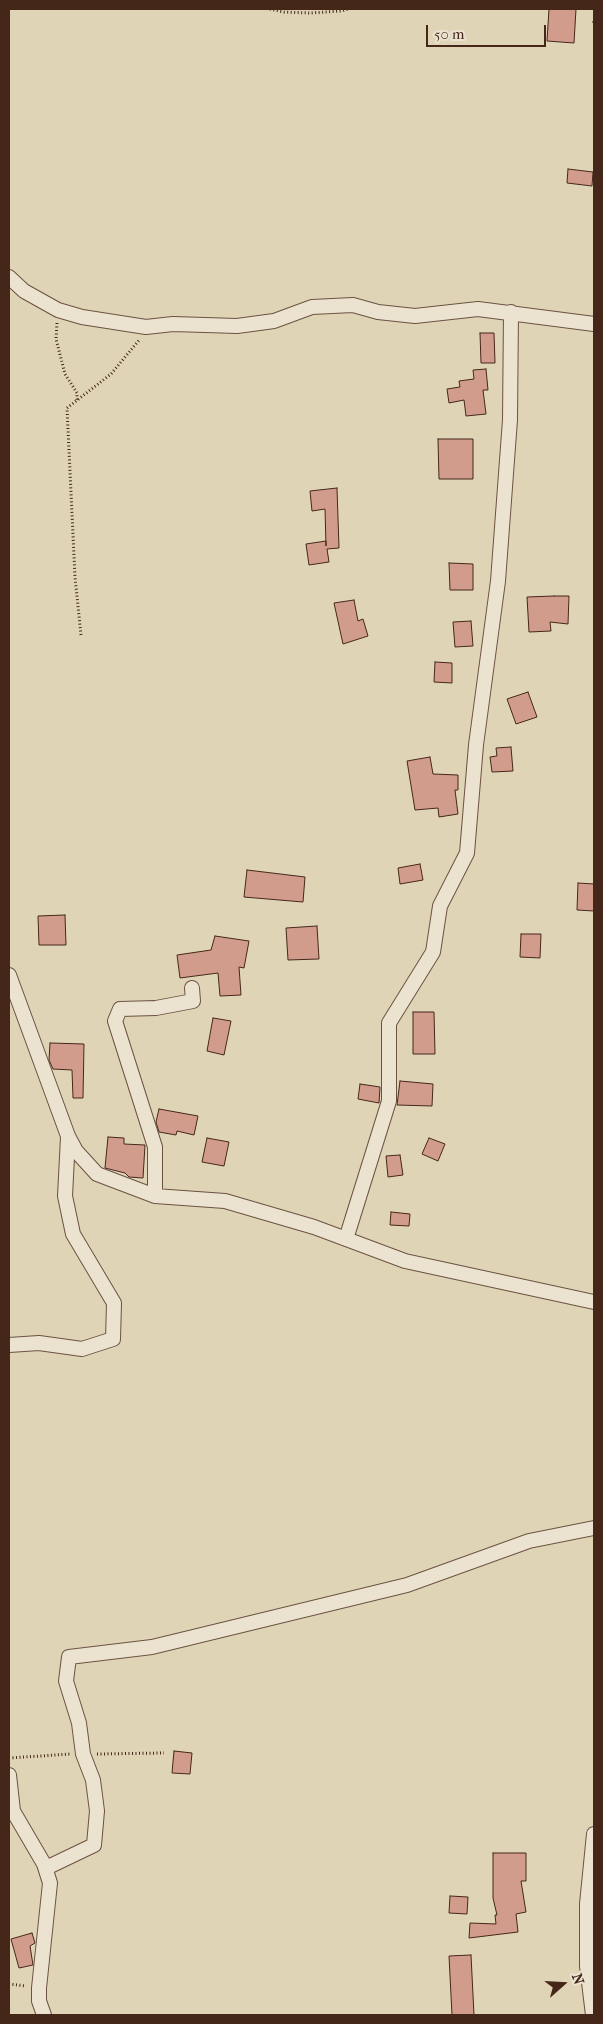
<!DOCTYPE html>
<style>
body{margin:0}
#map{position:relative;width:603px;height:2024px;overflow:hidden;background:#e0d4b7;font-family:"IM FELL French Canon",serif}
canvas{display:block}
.frame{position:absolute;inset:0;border:10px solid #45271a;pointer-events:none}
.north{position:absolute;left:538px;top:1959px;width:50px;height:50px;-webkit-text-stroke:4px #ebe3d0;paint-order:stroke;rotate:71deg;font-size:14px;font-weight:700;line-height:20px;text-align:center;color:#45271a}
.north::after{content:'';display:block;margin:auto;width:18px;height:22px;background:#45271a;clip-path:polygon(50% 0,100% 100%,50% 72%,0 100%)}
.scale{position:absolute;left:426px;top:25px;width:120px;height:22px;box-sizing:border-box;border:2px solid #45271a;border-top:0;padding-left:6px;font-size:15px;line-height:18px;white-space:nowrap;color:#45271a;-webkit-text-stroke:4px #ebe3d0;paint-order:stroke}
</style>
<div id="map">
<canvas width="603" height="2024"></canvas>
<div class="frame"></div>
<div class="north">N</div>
<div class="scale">50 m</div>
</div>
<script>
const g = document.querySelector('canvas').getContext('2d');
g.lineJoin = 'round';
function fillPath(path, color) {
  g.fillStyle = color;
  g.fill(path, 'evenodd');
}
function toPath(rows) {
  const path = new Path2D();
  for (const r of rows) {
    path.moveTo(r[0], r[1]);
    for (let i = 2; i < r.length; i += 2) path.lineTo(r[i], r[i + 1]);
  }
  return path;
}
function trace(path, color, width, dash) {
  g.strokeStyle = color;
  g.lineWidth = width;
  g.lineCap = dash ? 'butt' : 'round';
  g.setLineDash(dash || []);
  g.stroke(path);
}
const building = toPath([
 [549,9,576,9,574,43,547,41,549,9],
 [568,169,593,172,592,186,567,183,568,169],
 [480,333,494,333,495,363,481,363,480,333],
 [486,369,488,390,483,390,486,414,466,416,464,400,449,403,447,389,460,387,459,381,474,379,473,370,486,369],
 [438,439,473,439,473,479,439,479,438,439],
 [337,488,339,548,327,549,329,562,309,565,306,544,326,541,326,546,325,509,312,511,310,491,337,488],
 [449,563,473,564,473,590,450,590,449,563],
 [554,596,569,596,568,624,550,622,551,631,529,632,527,597,554,596],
 [354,600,358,621,363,619,368,636,343,644,334,603,354,600],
 [471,621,473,646,455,647,453,622,471,621],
 [435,662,452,663,452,683,434,682,435,662],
 [528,692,537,717,516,724,507,699,528,692],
 [511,747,513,771,492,772,490,757,497,756,496,748,511,747],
 [430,757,433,774,458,775,458,790,455,790,458,814,439,817,438,808,415,810,407,761,430,757],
 [420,864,423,880,400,884,398,868,420,864],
 [247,870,305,877,303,902,244,897,247,870],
 [578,883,594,884,594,911,577,910,578,883],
 [65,915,66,945,39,945,38,916,65,915],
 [317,926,319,959,288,960,286,928,317,926],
 [521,934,541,934,540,958,520,957,521,934],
 [215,936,249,941,244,968,239,967,241,995,220,996,218,973,180,978,177,955,211,950,215,936],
 [413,1012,434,1012,435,1054,413,1054,413,1012],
 [213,1018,231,1021,224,1055,207,1051,213,1018],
 [50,1043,84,1044,83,1098,73,1098,72,1070,53,1069,49,1060,50,1043],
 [400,1081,433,1084,432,1106,397,1105,400,1081],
 [360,1084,380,1087,379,1103,358,1099,360,1084],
 [159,1109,198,1116,194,1135,177,1131,176,1135,159,1132,156,1122,159,1109],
 [108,1137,124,1138,124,1144,145,1145,143,1178,129,1177,125,1173,105,1168,108,1137],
 [207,1138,229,1142,224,1166,202,1162,207,1138],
 [429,1138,445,1144,438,1161,422,1154,429,1138],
 [400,1155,403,1175,388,1177,386,1156,400,1155],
 [391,1212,410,1214,409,1226,390,1225,391,1212],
 [174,1751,192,1753,190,1774,172,1773,174,1751],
 [493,1853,526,1853,526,1881,521,1881,526,1912,516,1914,518,1932,469,1938,470,1923,496,1924,495,1915,497,1915,493,1898,493,1853],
 [450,1896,468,1897,467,1914,449,1913,450,1896],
 [32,1933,35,1943,30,1946,33,1965,19,1968,11,1939,32,1933],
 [471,1955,474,2015,452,2015,449,1956,471,1955]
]);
fillPath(building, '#d29c8d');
trace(building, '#45271a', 1);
const street = toPath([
 [9,277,24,291,58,310,82,317,146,327,173,324,237,326,274,321,312,307,353,305,378,312,415,316,478,309,594,324],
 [9,975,68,1136,76,1151,97,1174,155,1196,225,1201,314,1227,405,1261,594,1302],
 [155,1196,155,1147,115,1021,120,1009,156,1008,193,1001,192,988],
 [346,1239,389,1101,389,1023,433,952,440,906,467,853,476,745,498,581,510,420,511,312],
 [9,1345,39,1343,82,1349,113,1339,114,1303,73,1234,65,1196,68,1137],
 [9,1775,13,1811,44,1864,50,1883,39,1988,39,2001,44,2015],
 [46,1868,94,1845,97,1811,93,1780,83,1754,79,1723,66,1681,69,1657,152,1647,407,1585,529,1541,594,1528],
 [593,2015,587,1966,587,1904,594,1834]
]);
trace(street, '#6c5241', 16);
trace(toPath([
 [270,9,284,12,310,13,342,11,348,9],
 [593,21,594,22],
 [57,323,56,339,65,374,77,393,77,401],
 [81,635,75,577,67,408,111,374,140,339],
 [97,1754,164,1753],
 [9,1758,71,1754],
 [9,1984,26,1986]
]), '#45271a', 3, [1, 2.5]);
trace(street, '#ebe3d0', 14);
</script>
